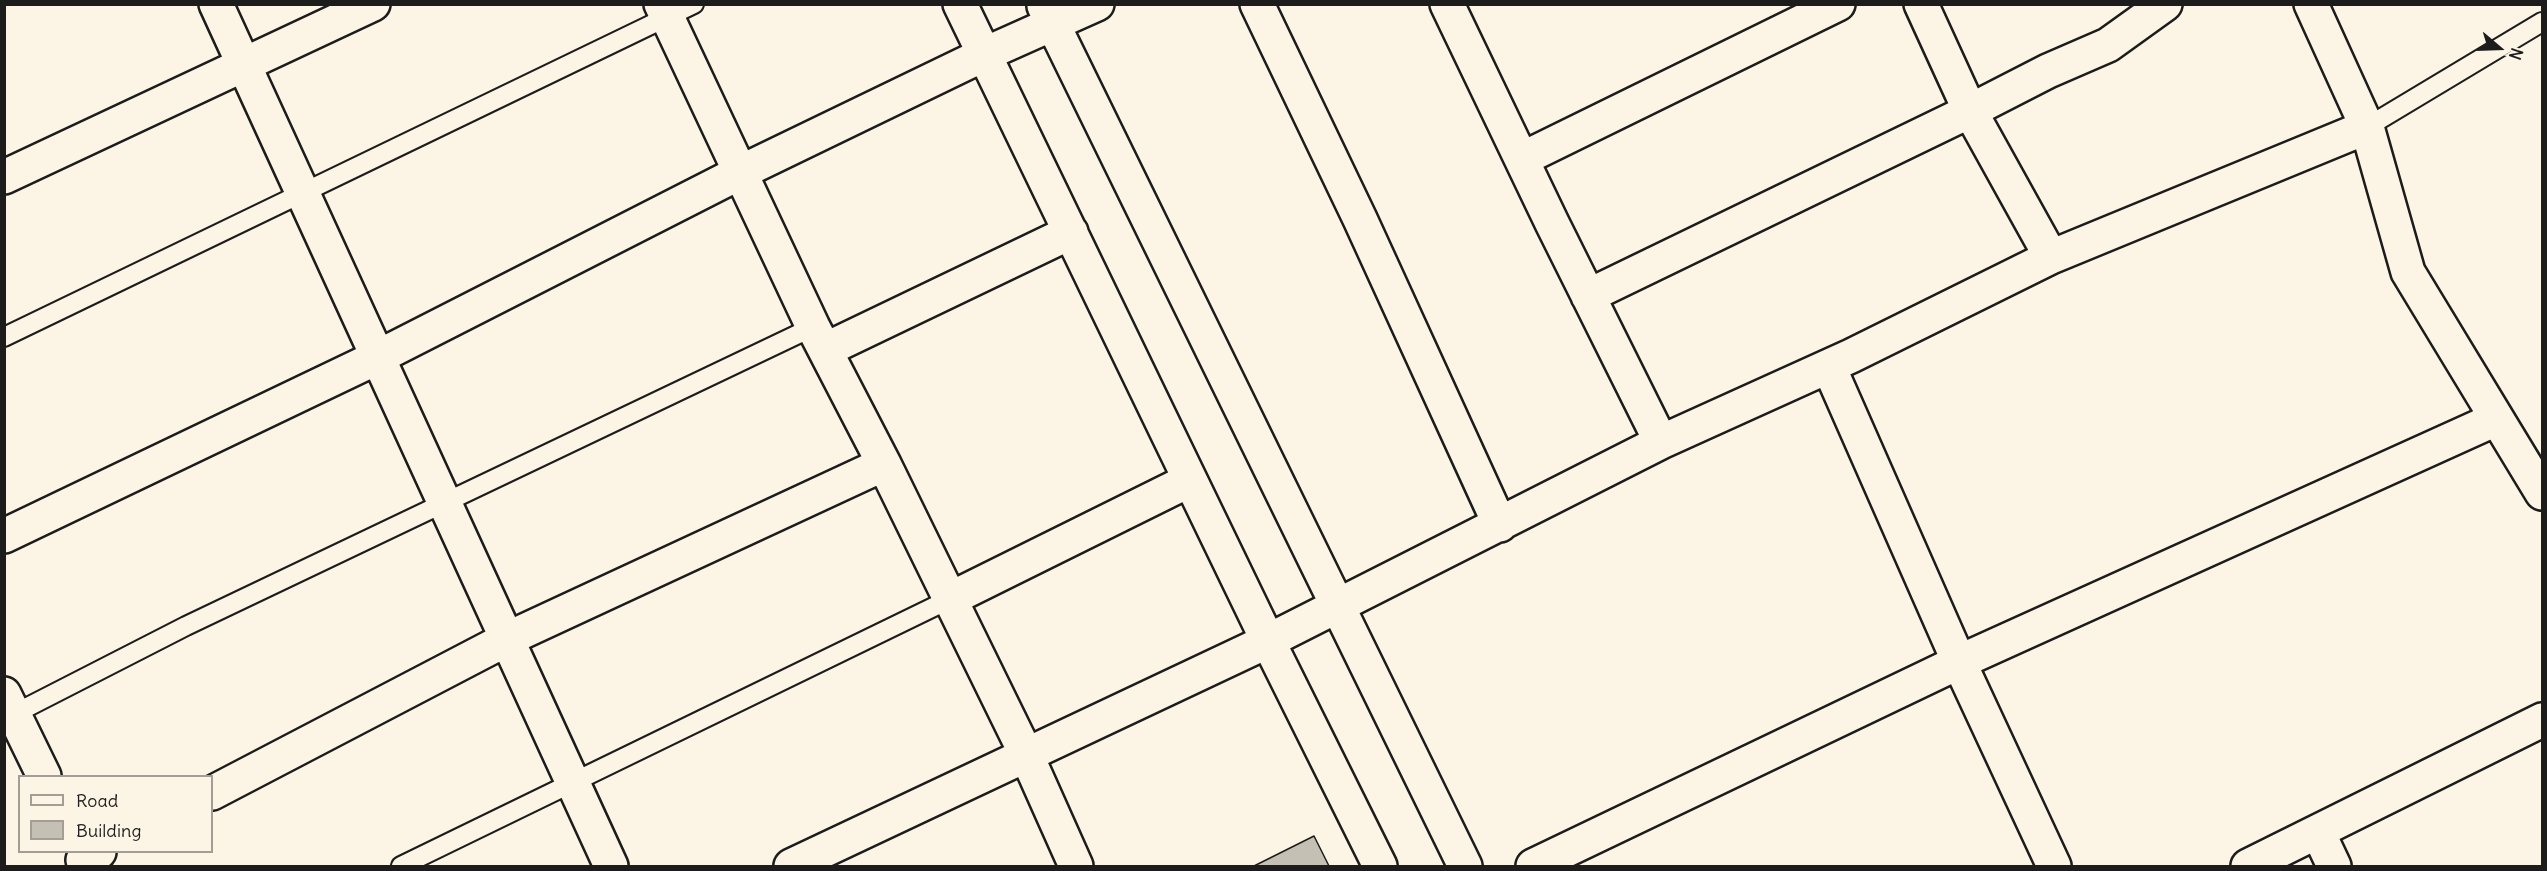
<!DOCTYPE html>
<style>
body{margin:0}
#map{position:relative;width:2547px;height:871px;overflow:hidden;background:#fcf5e5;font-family:Delius,sans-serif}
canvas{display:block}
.frame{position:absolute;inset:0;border:6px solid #1c1c1c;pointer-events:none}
.legend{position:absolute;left:18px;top:775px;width:195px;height:78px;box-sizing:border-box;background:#fcf5e5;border:2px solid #a29e95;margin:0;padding:8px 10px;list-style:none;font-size:18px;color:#1c1c1c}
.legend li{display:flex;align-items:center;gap:12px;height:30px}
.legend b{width:30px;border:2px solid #a29e95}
.north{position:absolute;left:2469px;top:18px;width:60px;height:60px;-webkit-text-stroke:4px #fcf5e5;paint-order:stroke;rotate:109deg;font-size:16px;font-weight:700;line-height:24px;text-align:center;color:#1c1c1c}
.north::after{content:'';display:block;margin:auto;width:21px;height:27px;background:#1c1c1c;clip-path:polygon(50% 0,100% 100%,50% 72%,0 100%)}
</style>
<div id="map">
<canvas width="2547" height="871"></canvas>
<div class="frame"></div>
<ul class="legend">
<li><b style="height:8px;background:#fcf5e5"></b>Road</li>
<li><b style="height:16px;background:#c4c0b3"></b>Building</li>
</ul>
<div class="north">N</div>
</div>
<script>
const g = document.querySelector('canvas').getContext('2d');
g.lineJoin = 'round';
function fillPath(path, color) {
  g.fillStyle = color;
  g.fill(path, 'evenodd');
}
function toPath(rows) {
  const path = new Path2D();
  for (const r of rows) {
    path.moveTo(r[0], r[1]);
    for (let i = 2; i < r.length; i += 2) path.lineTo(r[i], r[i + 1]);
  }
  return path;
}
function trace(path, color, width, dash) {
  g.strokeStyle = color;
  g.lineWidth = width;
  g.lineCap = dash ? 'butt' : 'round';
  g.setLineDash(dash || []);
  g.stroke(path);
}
const building = toPath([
 [1314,836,1329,866,1254,866,1314,836]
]);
fillPath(building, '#c4c0b3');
trace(building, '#1c1c1c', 1.5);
const service = toPath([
 [2367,127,2542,22],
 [4,337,694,4],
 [14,714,186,626,813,327],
 [401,866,950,599]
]);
const minor = toPath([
 [216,4,611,866],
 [661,4,813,327,884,464,1026,754,1076,866],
 [960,4,1268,641,1380,866],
 [1257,4,1360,219,1500,525],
 [1447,4,1552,223,1661,442],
 [1921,4,1970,111,2051,257],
 [2311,4,2367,127,2408,272,2542,493],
 [1044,6,1465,866],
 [1522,159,1838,4],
 [4,177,373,4],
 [1588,296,1970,111,2048,71,2108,45,2165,4],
 [825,350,1071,232],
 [1829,367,1959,662,2054,866],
 [4,536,378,357,741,172,985,54,1097,4],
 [950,599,1190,480],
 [4,694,44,776],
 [212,793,507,639,884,464],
 [2318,832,2334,866],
 [83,860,99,852],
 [791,866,1268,641,1661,442,1851,356,2051,257,2367,127],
 [1533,866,1959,662,2496,419],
 [2248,866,2542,720]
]);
trace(service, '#1c1c1c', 22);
trace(minor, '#1c1c1c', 38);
trace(service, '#fcf5e5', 18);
trace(minor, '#fcf5e5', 33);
</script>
